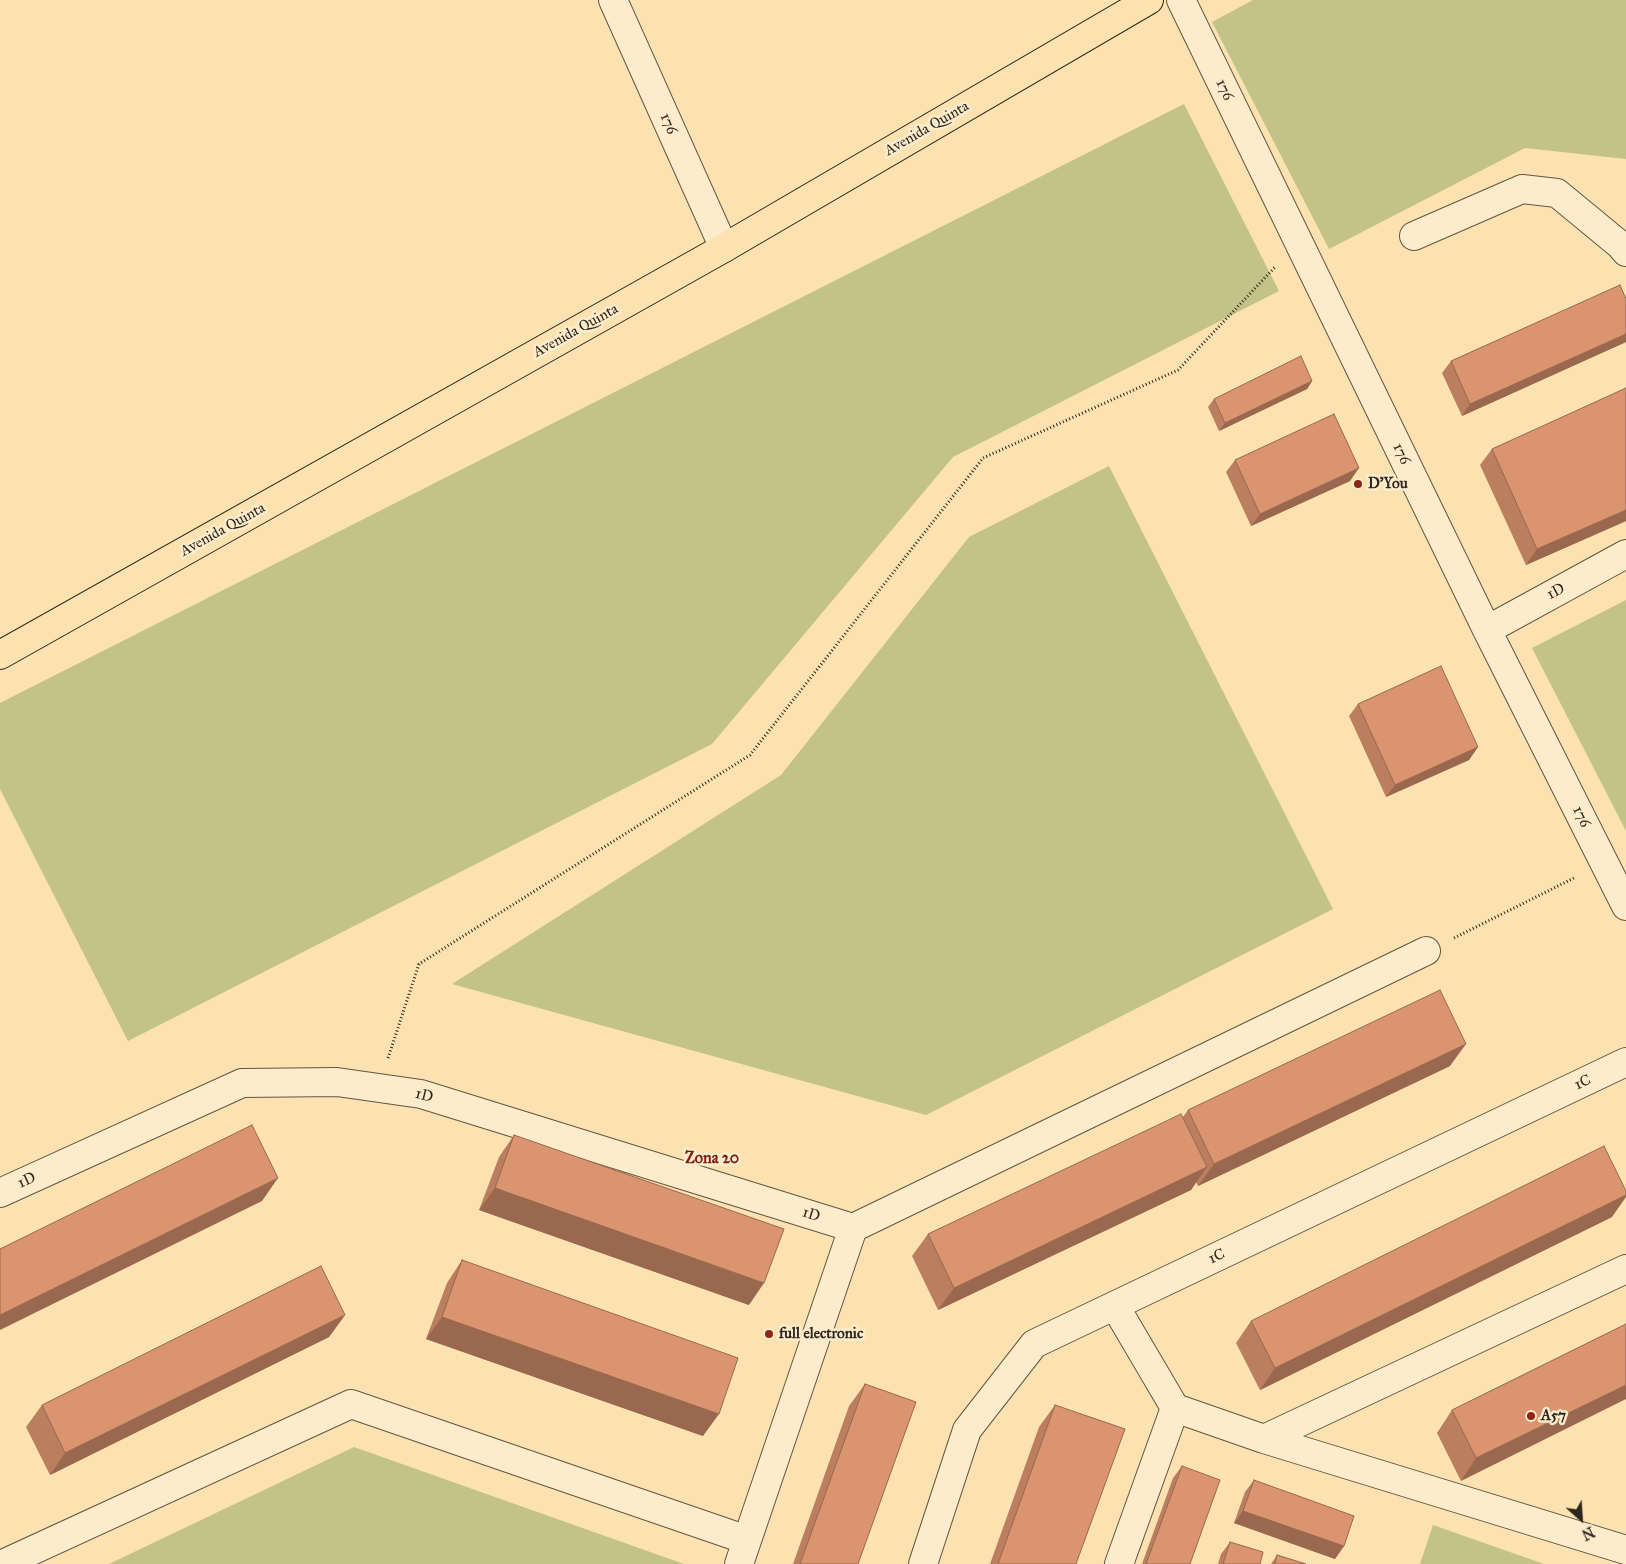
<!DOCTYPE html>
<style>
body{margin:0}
#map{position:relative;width:1626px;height:1564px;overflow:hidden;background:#fce2b1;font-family:"IM FELL Great Primer",serif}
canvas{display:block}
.north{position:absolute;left:1556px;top:1494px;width:50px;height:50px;-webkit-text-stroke:4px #fdeccc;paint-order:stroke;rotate:154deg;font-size:14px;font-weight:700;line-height:20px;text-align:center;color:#2f271d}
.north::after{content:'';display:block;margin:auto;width:18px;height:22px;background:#2f271d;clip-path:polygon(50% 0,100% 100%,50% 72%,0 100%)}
</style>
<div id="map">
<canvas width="1626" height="1564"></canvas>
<div class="north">N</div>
</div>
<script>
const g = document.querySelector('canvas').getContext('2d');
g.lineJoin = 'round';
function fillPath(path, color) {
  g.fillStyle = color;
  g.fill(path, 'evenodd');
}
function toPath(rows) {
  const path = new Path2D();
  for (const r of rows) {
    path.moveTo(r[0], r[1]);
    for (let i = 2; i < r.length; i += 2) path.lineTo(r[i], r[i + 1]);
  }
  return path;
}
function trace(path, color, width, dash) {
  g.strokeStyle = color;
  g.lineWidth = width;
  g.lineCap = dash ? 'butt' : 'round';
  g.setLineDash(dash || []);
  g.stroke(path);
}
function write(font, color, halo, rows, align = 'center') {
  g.font = font + ' "IM FELL Great Primer",serif';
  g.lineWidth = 5;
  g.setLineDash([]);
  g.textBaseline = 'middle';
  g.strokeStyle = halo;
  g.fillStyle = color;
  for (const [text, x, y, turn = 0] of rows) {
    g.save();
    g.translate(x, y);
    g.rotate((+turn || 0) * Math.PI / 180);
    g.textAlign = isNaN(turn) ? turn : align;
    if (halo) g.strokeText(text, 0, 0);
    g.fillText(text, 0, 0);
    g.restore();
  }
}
fillPath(toPath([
 [1253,0,1626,0,1626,159,1525,148,1329,249,1212,22],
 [1184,104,1279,291,953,457,712,744,128,1041,0,789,0,703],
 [1109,466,1333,909,926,1115,452,984,781,775,969,537],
 [1626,600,1626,831,1532,648],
 [354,1447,684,1564,109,1564],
 [1433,1525,1544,1564,1420,1564]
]), '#c3c289');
const minor = toPath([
 [613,0,724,248],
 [1181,0,1487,630,1626,906],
 [1414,236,1522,189,1557,193,1620,245,1626,252],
 [1487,630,1626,554],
 [0,1193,242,1083,337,1082,421,1094,853,1228],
 [1115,1306,1175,1408,1264,1439,1626,1550],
 [1264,1439,1626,1269],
 [3,1564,351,1404,747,1540],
 [739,1564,853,1228,1426,951],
 [923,1564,967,1430,1034,1344,1626,1062],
 [1119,1564,1175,1408]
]);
const major = toPath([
 [0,655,724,248,1149,0]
]);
trace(minor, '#625642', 30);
trace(major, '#2f271d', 30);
trace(toPath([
 [1454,938,1576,877],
 [388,1058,419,964,750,755,983,458,1178,370,1276,266]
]), '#2f271d', 3, [1, 2.5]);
trace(minor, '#fdeccc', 28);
trace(major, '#fce2b1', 28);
fillPath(toPath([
 [1626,299,1626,342,1462,416,1442,373,1451,361],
 [1312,381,1307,389,1219,431,1208,407,1214,399],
 [1492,449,1626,521,1526,565,1480,465],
 [1235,460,1350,481,1251,526,1226,472],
 [1358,704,1478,747,1469,760,1386,797,1349,716],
 [1450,1066,1198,1186,1196,1182,1191,1190,938,1310,912,1256,928,1234,1183,1117,1188,1110],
 [514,1135,749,1305,479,1210,499,1157],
 [1612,1217,1260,1390,1236,1343,1251,1321],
 [462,1260,703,1436,426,1339,447,1283],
 [345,1315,329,1337,50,1475,26,1427,42,1405],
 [1626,1324,1461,1481,1437,1433,1452,1410],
 [865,1384,858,1564,793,1564,849,1406],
 [1055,1405,1076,1564,990,1564,1039,1427],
 [1182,1466,1190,1564,1142,1564,1173,1478],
 [1254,1480,1344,1546,1335,1559,1234,1523,1245,1492],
 [1230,1542,1260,1564,1218,1564,1221,1554],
 [1277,1555,1306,1564,1271,1564]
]), '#bb7f5f');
fillPath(toPath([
 [1626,334,1626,342,1462,416,1470,404],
 [1312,381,1307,389,1219,431,1225,423],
 [1359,468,1350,481,1251,526,1260,514],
 [1626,510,1626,521,1526,565,1537,549],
 [1478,747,1469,760,1386,797,1395,785],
 [1466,1044,1450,1066,1198,1186,1214,1164],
 [1207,1167,1191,1190,938,1310,954,1288],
 [278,1178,262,1201,0,1330,0,1315],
 [495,1188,764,1283,749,1305,479,1210],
 [1626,1195,1626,1197,1612,1217,1260,1390,1275,1368],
 [345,1315,329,1337,50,1475,65,1453],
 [442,1317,719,1414,703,1436,426,1339],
 [1626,1385,1626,1399,1461,1481,1476,1458],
 [1243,1511,1344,1546,1335,1559,1234,1523]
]), '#99684e');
const building = toPath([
 [1620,285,1626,299,1626,334,1470,404,1451,361,1620,285],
 [1301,356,1312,381,1225,423,1214,399,1301,356],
 [1626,388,1626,510,1537,549,1492,449,1626,388],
 [1334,414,1359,468,1260,514,1235,460,1334,414],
 [1441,666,1478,747,1395,785,1358,704,1441,666],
 [1440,990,1466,1044,1214,1164,1188,1110,1440,990],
 [1181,1114,1207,1167,954,1288,928,1234,1181,1114],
 [252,1125,278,1178,0,1315,0,1249,252,1125],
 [514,1135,784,1229,764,1283,495,1188,514,1135],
 [1604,1146,1626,1191,1626,1195,1275,1368,1251,1321,1604,1146],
 [462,1260,738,1358,719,1414,442,1317,462,1260],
 [321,1266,345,1315,65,1453,42,1405,321,1266],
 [1626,1324,1626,1385,1476,1458,1452,1410,1626,1324],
 [865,1384,916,1402,858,1564,800,1564,865,1384],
 [1055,1405,1125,1429,1076,1564,998,1564,1055,1405],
 [1182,1466,1220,1480,1190,1564,1146,1564,1182,1466],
 [1254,1480,1354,1516,1344,1546,1243,1511,1254,1480],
 [1230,1542,1263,1552,1260,1564,1223,1564,1230,1542],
 [1277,1555,1306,1564,1275,1564,1277,1555]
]);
fillPath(building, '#da946f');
trace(building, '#99684e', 1);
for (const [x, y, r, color] of [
 [1358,484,5,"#8f2418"],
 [769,1334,5,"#8f2418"],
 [1531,1416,5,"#8f2418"]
]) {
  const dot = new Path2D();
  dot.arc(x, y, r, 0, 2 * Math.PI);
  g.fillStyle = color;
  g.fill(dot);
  trace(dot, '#fdeccc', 2);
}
write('15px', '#2f271d', '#fdeccc', [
 ["176",1224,90,64],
 ["176",668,124,66],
 ["Avenida Quinta",927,129,-30],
 ["Avenida Quinta",576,331,-29],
 ["176",1401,454,64],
 ["Avenida Quinta",223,530,-29],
 ["1D",1556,592,-28],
 ["176",1581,817,63],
 ["1C",1583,1083,-25],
 ["1D",424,1096,14],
 ["1D",27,1181,-25],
 ["1D",811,1215,17],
 ["1C",1217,1257,-25]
]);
write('bold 15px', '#2f271d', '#fdeccc', [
 ["D'You",1368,484],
 ["full electronic",779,1334],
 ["A57",1541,1416]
], 'left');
write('bold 16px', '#7a1f14', '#fdeccc', [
 ["Zona 20",712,1159]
]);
</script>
